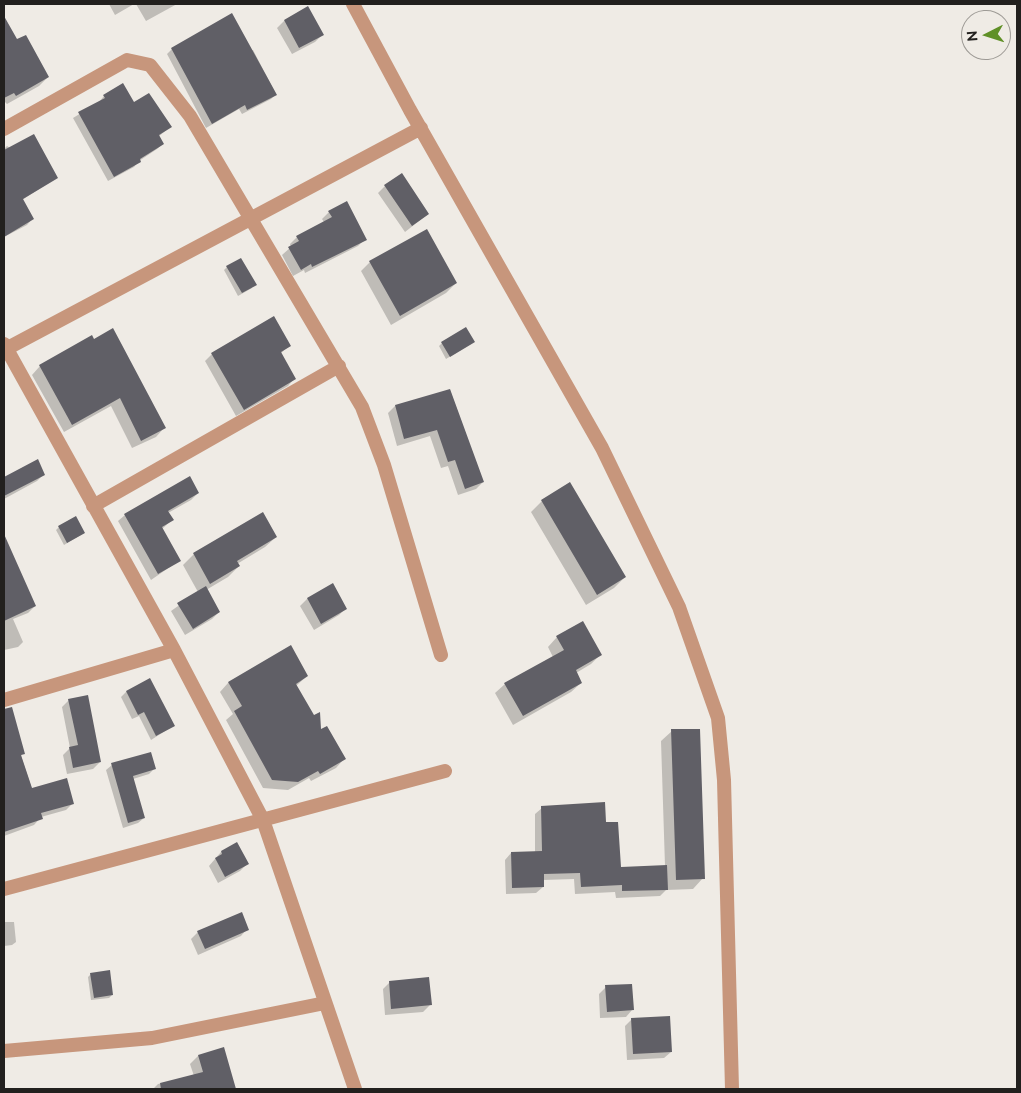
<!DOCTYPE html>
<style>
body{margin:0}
#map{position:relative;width:1021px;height:1093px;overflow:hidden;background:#efebe5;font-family:Raleway,sans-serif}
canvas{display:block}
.frame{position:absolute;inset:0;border:5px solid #22201e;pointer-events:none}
.north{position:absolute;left:961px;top:10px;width:50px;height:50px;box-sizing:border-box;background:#efebe5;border:1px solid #9d9a95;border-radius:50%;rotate:265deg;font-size:14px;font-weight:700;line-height:20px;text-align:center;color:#22201e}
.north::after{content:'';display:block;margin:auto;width:18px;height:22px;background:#609027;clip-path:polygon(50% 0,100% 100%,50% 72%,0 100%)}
</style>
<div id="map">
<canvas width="1021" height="1093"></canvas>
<div class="frame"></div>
<div class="north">N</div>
</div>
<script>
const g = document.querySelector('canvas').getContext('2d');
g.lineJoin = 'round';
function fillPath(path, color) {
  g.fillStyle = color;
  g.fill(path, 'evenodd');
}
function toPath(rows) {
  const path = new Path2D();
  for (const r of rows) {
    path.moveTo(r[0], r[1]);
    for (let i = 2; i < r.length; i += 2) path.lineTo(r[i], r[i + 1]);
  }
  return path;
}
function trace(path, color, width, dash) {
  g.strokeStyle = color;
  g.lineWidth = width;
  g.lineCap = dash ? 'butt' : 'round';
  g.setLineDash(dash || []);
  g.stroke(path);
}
fillPath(toPath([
 [109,4,134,4,115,15],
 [136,4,177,4,146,21],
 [308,8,322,35,315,42,292,54,277,28,284,21],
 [14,37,48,77,39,86,7,104,4,101,4,43],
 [172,49,253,50,276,94,271,99,242,114,239,109,206,128,167,54],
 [104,96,134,104,170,127,158,137,163,144,157,149,139,161,134,167,108,181,73,118,99,102],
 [7,146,56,178,22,200,33,218,27,225,4,237,4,149],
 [385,186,428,214,405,232,378,193],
 [329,212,365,239,358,246,305,273,304,270,293,276,282,255,291,247,290,244,297,237,324,222,322,219],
 [370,262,456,283,446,293,391,325,361,271],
 [227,267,252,288,238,296,224,270],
 [91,337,164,428,156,437,132,448,111,406,64,432,32,375,40,366],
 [474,342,446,359,439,346,442,343],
 [290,345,280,354,294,379,288,386,236,416,205,361,212,354],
 [450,390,483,482,476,489,458,495,448,466,441,468,430,436,397,446,388,413,395,406],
 [37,461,44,474,37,481,4,499,4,478],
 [570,484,625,577,614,588,586,605,531,512,542,501],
 [198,493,191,500,168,513,172,520,162,529,180,560,151,580,118,521,125,515],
 [262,514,276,537,265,547,237,564,239,566,228,577,206,590,219,612,212,619,185,635,171,611,198,592,183,565,194,554],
 [59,527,84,533,64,545,56,530],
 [4,537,35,606,28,613,13,619,23,642,18,647,4,650],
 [332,585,346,608,339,615,314,630,300,606,307,599],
 [557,637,600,655,591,664,576,673,581,683,571,692,513,725,495,693,505,684,553,657,548,647],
 [290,647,307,676,296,686,320,731,344,759,336,768,311,781,309,778,288,790,263,788,226,720,233,714,220,692,228,683],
 [149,680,173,726,151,740,139,716,132,719,121,697,126,692],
 [69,700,100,762,93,769,67,774,63,755,70,748,62,707],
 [13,716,23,753,21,756,32,789,73,803,66,810,41,817,34,825,4,836,4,718],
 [672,731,703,878,693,889,666,890,660,896,616,898,615,892,575,894,574,879,543,880,543,887,536,893,506,894,505,860,511,853,535,852,535,814,542,808,605,824,620,868,665,866,661,741],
 [112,765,154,769,149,774,133,779,144,818,138,823,123,828,106,770],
 [221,852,247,864,240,871,218,883,209,866],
 [4,922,14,922,16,942,12,945,4,946],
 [247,929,241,936,198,955,191,939,198,932],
 [91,974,112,995,109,998,91,1000,88,977],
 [390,982,430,1005,423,1012,385,1015,383,989],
 [606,987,632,1010,626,1017,600,1018,599,994],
 [632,1019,671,1052,664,1058,627,1060,625,1026],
 [223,1049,234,1089,153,1089,158,1084,194,1076,190,1064,198,1056]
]), '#0003');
fillPath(toPath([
 [308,6,324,35,299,48,284,20],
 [232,13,277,95,247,110,245,105,212,124,171,48],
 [4,16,17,39,26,35,49,77,16,96,14,93,4,98],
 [123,83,134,102,149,93,172,127,159,135,164,144,140,159,141,162,114,177,78,112,105,98,103,95],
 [34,134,58,178,23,199,34,219,4,237,4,150],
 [402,173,429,214,412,226,384,185],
 [347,201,367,240,312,267,311,264,301,270,288,247,299,241,296,236,332,217,328,211],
 [427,229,457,283,400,316,369,261],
 [241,258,257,285,242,293,226,266],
 [274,316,291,346,281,352,296,379,244,410,211,353],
 [466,327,475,342,450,357,441,342],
 [113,328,166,428,141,441,120,398,72,425,39,365,92,335,94,339],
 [450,389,484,482,465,489,455,460,448,462,437,430,404,439,395,405],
 [38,459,45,475,4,496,4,477],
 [190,476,199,493,168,511,174,520,162,527,181,561,158,574,124,514],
 [570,482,626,577,597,595,541,500],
 [263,512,277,537,237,561,240,566,210,584,193,553],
 [76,516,85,533,67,543,58,526],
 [4,534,36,606,4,621],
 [333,583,347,609,321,624,307,598],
 [206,586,220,612,193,629,177,603],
 [583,621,602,655,576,670,582,683,523,716,504,683,564,650,556,636],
 [291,645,308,676,296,684,314,715,320,712,321,729,327,726,346,759,320,774,318,771,298,782,272,780,234,711,242,706,228,682],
 [150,678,175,726,156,736,144,712,138,715,126,691],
 [88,695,101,762,73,768,69,747,78,745,68,699],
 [12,707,25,754,21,755,32,788,67,778,74,804,41,813,43,819,4,832,4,709],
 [671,729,700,729,705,879,676,880],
 [151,752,156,769,133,776,145,818,128,823,111,763],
 [605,802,606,822,618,822,621,867,667,865,668,890,622,891,622,885,581,887,580,873,544,874,544,887,512,888,511,852,542,851,541,806],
 [237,842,249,864,225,877,215,858,222,854,221,851],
 [242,912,249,930,205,949,197,931],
 [110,970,113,995,94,998,90,973],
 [429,977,432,1005,391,1009,389,981],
 [632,984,634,1010,607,1012,605,985],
 [670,1016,672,1052,633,1054,631,1018],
 [224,1047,236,1089,161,1089,160,1083,203,1072,198,1055]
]), '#605f66');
trace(toPath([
 [353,4,410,110,602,448,679,607,718,718,724,780,732,1089],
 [4,129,127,60,150,65,190,116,362,407,384,465,441,655],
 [4,344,174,650,263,820,355,1089],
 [4,350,421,128],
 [93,506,339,366],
 [4,700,174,650],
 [4,889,445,771],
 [4,1051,152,1038,325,1003]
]), '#c7967c', 14);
</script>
